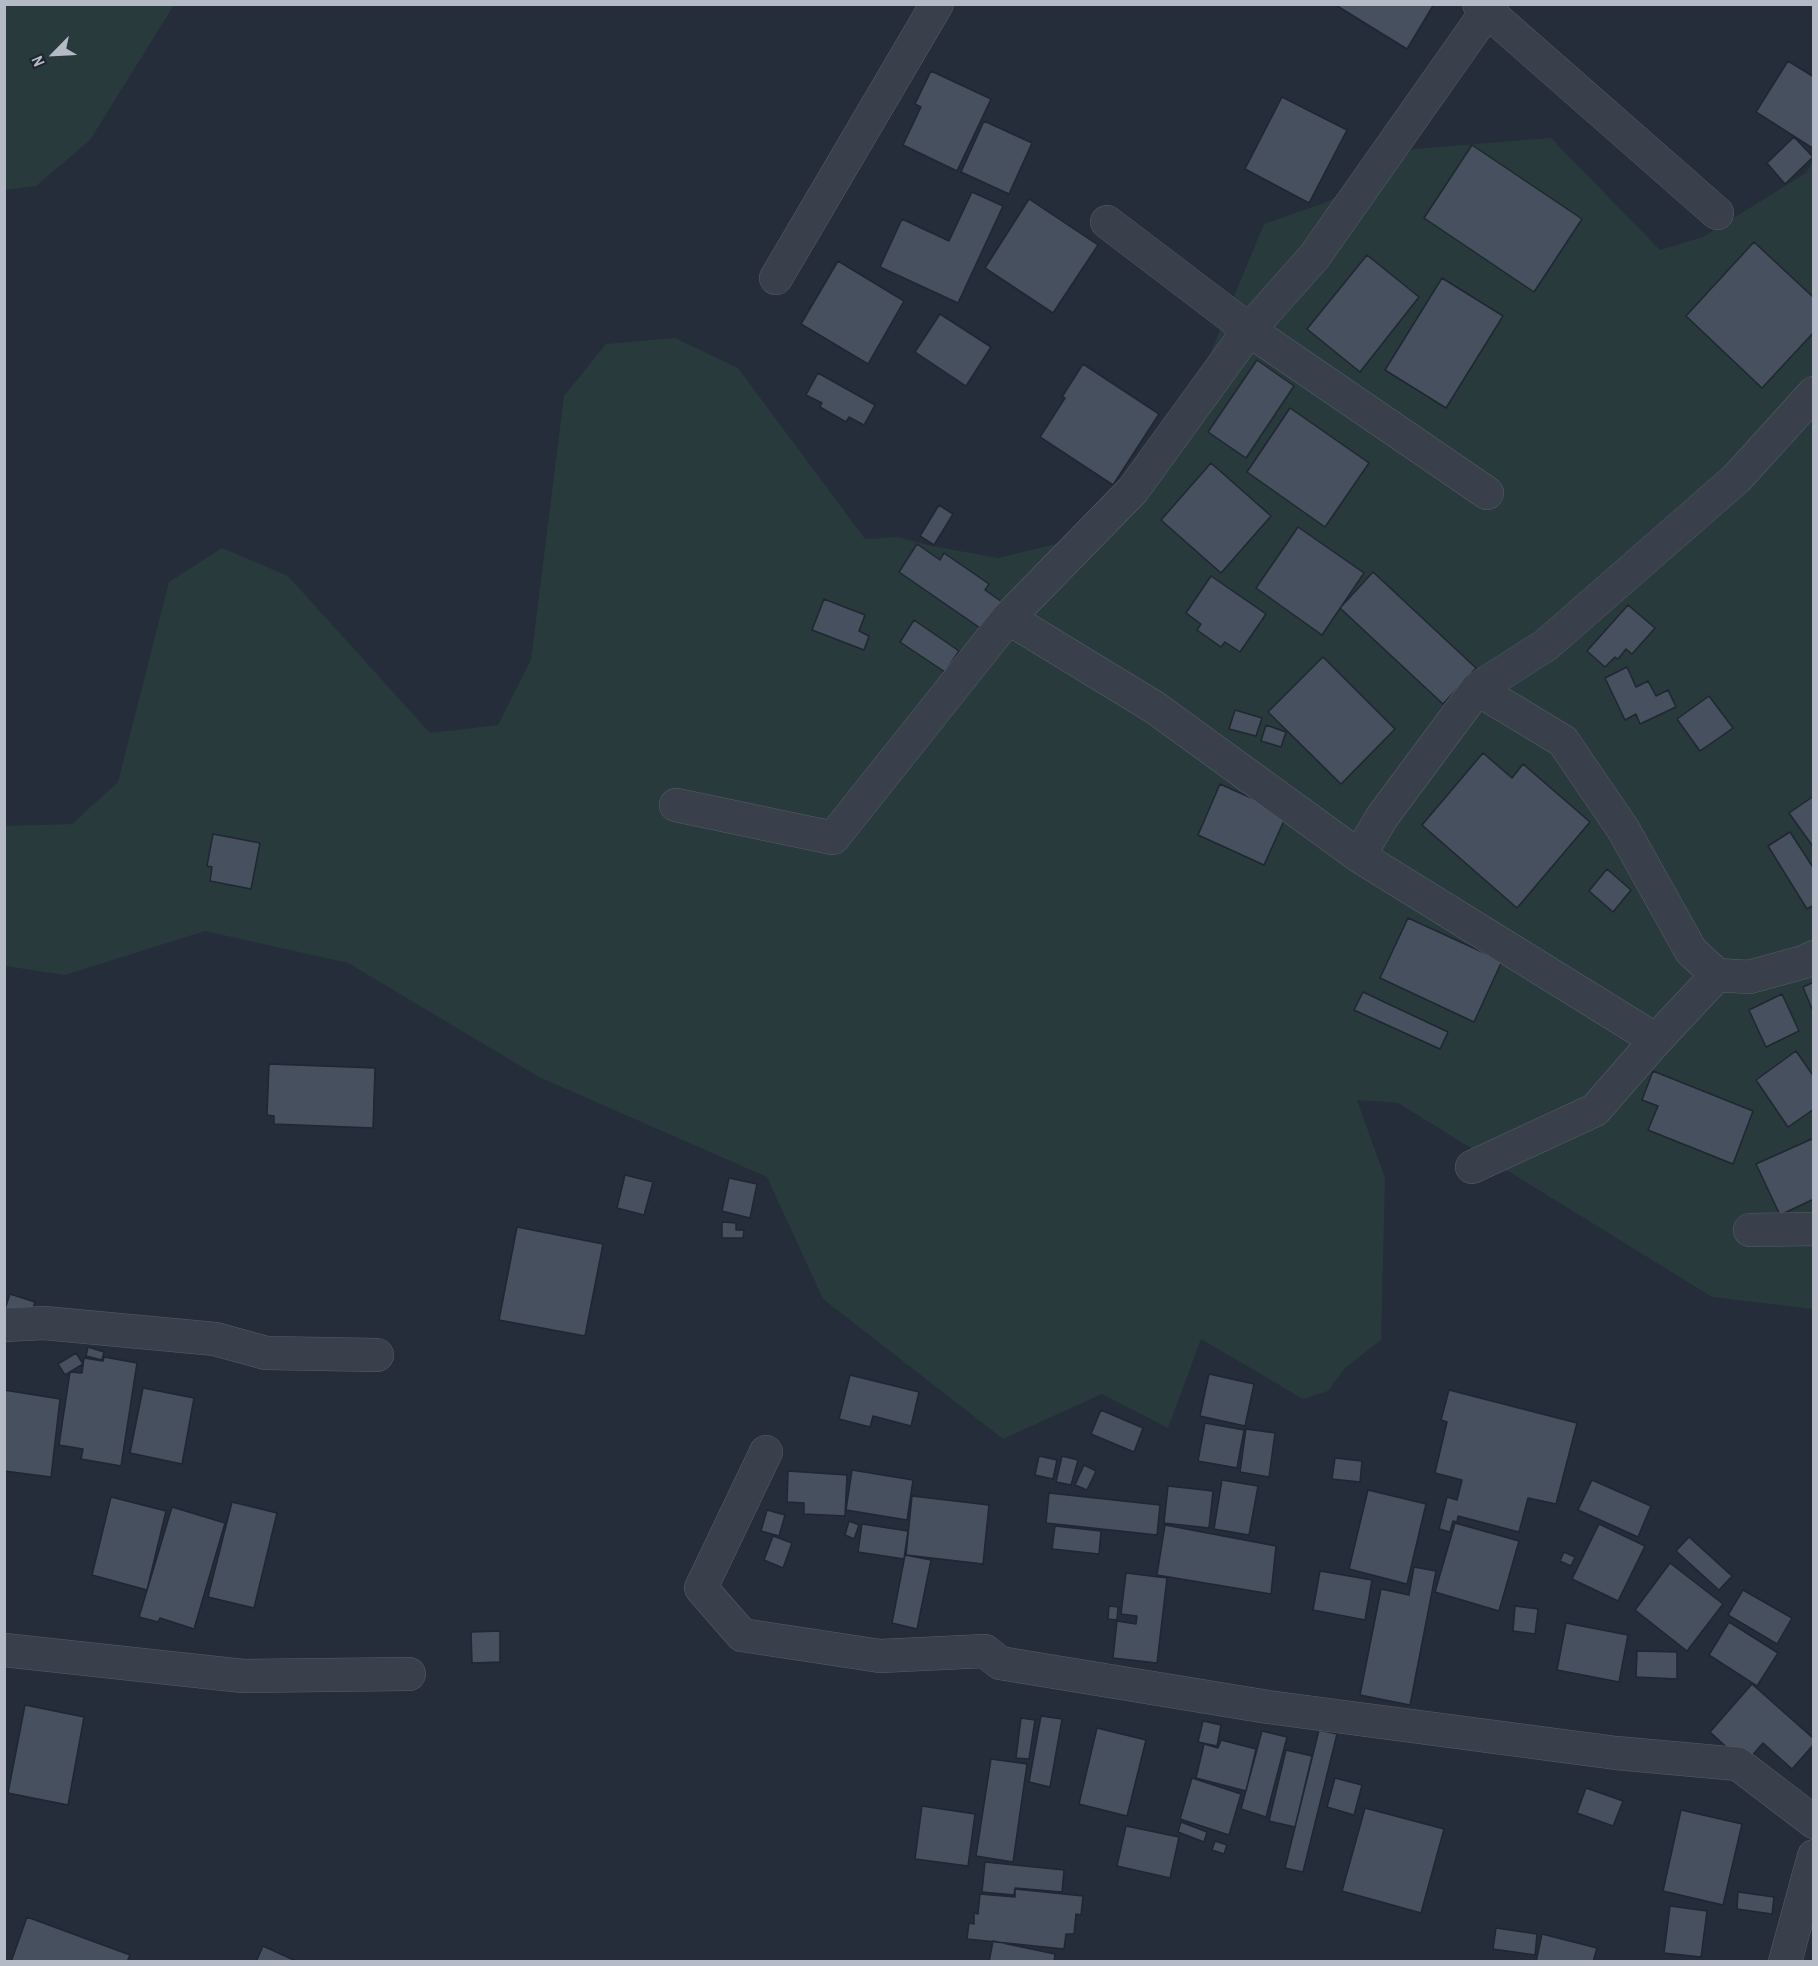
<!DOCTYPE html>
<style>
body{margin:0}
#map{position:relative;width:1818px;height:1966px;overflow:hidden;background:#252d3a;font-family:"Archivo Narrow",sans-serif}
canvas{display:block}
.frame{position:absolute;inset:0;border:6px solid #b4bac6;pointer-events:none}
.north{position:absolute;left:24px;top:24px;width:60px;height:60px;-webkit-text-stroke:4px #1e2430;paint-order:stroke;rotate:246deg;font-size:16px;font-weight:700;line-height:24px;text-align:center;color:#b4bac6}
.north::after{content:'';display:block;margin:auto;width:21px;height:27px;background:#b4bac6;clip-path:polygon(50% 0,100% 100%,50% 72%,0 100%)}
</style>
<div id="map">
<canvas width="1818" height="1966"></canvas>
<div class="frame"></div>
<div class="north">N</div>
</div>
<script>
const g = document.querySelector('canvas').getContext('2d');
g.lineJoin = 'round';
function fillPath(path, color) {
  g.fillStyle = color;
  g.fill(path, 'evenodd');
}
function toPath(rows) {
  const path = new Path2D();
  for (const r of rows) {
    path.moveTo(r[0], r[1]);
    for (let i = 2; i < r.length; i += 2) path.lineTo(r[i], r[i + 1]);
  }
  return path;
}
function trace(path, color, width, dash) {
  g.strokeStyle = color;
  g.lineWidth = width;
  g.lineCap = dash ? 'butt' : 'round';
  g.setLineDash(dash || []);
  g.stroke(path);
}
fillPath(toPath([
 [4,5,174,5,90,140,36,186,5,190],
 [1551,138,1660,250,1703,237,1806,173,1813,162,1813,1309,1712,1297,1398,1103,1357,1100,1385,1178,1381,1340,1345,1368,1328,1391,1303,1399,1201,1339,1168,1428,1102,1394,1003,1439,823,1299,767,1177,539,1077,348,963,205,931,65,975,5,966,4,826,72,824,118,782,169,582,222,548,288,576,430,733,498,725,531,660,564,396,606,344,675,338,738,368,865,539,898,537,932,546,998,558,1064,542,1165,463,1264,224,1327,202,1413,149]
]), '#283a3c');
const building = toPath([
 [1334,4,1434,4,1407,49,1334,4],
 [1788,61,1814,77,1814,149,1756,112,1788,61],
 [931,71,991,99,957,171,903,145,921,107,915,104,931,71],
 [1282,97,1347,130,1309,203,1245,169,1282,97],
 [984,121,1032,143,1009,194,961,172,984,121],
 [1794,137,1813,157,1785,184,1767,163,1794,137],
 [1472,145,1582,219,1534,292,1424,218,1472,145],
 [972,192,1003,206,958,303,880,267,902,219,949,241,972,192],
 [1029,199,1098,245,1053,313,985,268,1029,199],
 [1754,242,1814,298,1814,332,1762,388,1686,316,1754,242],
 [1367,255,1419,297,1360,372,1307,329,1367,255],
 [838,261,904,301,868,364,801,324,838,261],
 [1442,278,1503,316,1446,408,1385,370,1442,278],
 [940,314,991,347,966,386,915,352,940,314],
 [1257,360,1294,386,1246,458,1208,432,1257,360],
 [1083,364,1159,414,1113,485,1040,437,1065,398,1062,397,1083,364],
 [818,373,875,405,864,425,849,417,846,422,820,407,822,403,806,395,818,373],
 [1290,408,1369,463,1325,527,1247,472,1290,408],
 [1211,463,1271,516,1221,573,1161,520,1211,463],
 [939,505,953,514,934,545,920,536,939,505],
 [1298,527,1364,573,1322,635,1256,588,1298,527],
 [917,544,940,560,944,553,989,584,985,590,1002,602,983,630,899,572,917,544],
 [1373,572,1476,668,1443,704,1340,608,1373,572],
 [1211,576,1266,614,1240,652,1225,642,1221,647,1197,630,1201,624,1186,613,1211,576],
 [824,599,865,615,859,631,869,636,864,650,812,630,824,599],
 [1628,605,1655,628,1632,654,1626,649,1618,659,1615,657,1605,667,1587,651,1628,605],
 [914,620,959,651,945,672,900,642,914,620],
 [1323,657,1395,729,1341,784,1268,712,1323,657],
 [1627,667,1636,687,1648,681,1656,696,1668,690,1676,707,1640,724,1636,714,1625,720,1605,678,1627,667],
 [1709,696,1733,728,1700,751,1677,719,1709,696],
 [1235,710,1262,718,1256,736,1229,729,1235,710],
 [1266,725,1286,732,1281,747,1261,741,1266,725],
 [1483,753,1512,778,1523,764,1590,822,1517,908,1422,825,1483,753],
 [1220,784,1287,814,1264,865,1198,835,1220,784],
 [1814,796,1814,848,1789,813,1814,796],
 [1790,832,1814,869,1814,905,1807,909,1768,846,1790,832],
 [213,834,260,843,251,889,210,881,212,867,207,866,213,834],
 [1607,869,1631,890,1613,912,1589,891,1607,869],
 [1408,918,1502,961,1474,1022,1380,978,1408,918],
 [1814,982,1814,1008,1812,1009,1803,987,1814,982],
 [1363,992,1448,1032,1440,1049,1354,1010,1363,992],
 [1782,994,1799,1031,1766,1047,1749,1010,1782,994],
 [1796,1051,1814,1077,1814,1109,1788,1127,1756,1080,1796,1051],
 [269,1064,375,1068,373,1128,274,1124,274,1116,267,1115,269,1064],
 [1653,1071,1753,1111,1733,1164,1648,1130,1658,1106,1642,1100,1653,1071],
 [1814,1138,1814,1199,1780,1215,1756,1164,1814,1138],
 [625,1175,653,1182,644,1215,617,1208,625,1175],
 [729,1178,757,1184,750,1218,722,1211,729,1178],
 [722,1222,736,1223,736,1230,744,1230,743,1238,722,1238,722,1222],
 [517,1227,603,1244,585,1336,499,1320,517,1227],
 [10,1294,35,1302,28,1322,4,1312,10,1294],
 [88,1347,104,1352,102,1360,86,1356,88,1347],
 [76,1353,83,1364,65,1375,58,1364,76,1353],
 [104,1357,137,1363,121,1466,81,1459,83,1449,59,1445,70,1372,82,1373,84,1358,103,1361,104,1357],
 [1209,1374,1254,1384,1245,1426,1200,1416,1209,1374],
 [850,1375,919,1392,911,1426,873,1416,870,1427,839,1419,850,1375],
 [143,1388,194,1398,182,1464,130,1453,143,1388],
 [4,1390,60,1399,51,1477,4,1471,4,1390],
 [1449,1390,1577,1423,1556,1504,1528,1498,1519,1532,1458,1516,1457,1522,1453,1521,1450,1532,1439,1529,1447,1497,1457,1500,1462,1480,1435,1473,1447,1422,1441,1420,1449,1390],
 [1101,1410,1143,1428,1134,1452,1091,1434,1101,1410],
 [1205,1423,1244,1430,1237,1468,1198,1461,1205,1423],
 [1246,1429,1275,1433,1269,1477,1240,1472,1246,1429],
 [1039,1456,1057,1460,1053,1479,1035,1475,1039,1456],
 [1062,1456,1078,1460,1071,1485,1056,1482,1062,1456],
 [1335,1458,1362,1461,1360,1482,1332,1479,1335,1458],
 [1084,1465,1096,1471,1087,1490,1075,1485,1084,1465],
 [852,1470,913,1480,907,1520,846,1510,852,1470],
 [788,1471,847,1475,845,1516,804,1514,804,1503,787,1502,788,1471],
 [1222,1480,1258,1486,1249,1535,1214,1529,1222,1480],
 [1592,1480,1651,1506,1638,1537,1578,1510,1592,1480],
 [1168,1486,1213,1491,1209,1528,1164,1523,1168,1486],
 [1368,1490,1426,1504,1407,1584,1349,1569,1368,1490],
 [1049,1493,1160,1505,1157,1535,1046,1523,1049,1493],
 [912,1496,989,1505,983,1564,906,1555,912,1496],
 [111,1497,166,1511,147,1590,92,1575,111,1497],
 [232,1502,277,1513,254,1608,208,1597,232,1502],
 [172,1507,225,1523,194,1629,160,1618,158,1622,139,1617,172,1507],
 [767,1510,785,1515,779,1536,761,1531,767,1510],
 [849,1521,859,1525,854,1539,845,1535,849,1521],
 [1455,1523,1519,1541,1499,1611,1435,1592,1455,1523],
 [862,1524,908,1531,904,1559,858,1552,862,1524],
 [1599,1524,1645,1546,1618,1601,1572,1579,1599,1524],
 [1165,1525,1276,1546,1271,1594,1157,1575,1165,1525],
 [1055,1526,1101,1531,1099,1554,1052,1549,1055,1526],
 [773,1536,792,1543,783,1568,764,1560,773,1536],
 [1689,1537,1732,1576,1719,1590,1676,1551,1689,1537],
 [1564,1552,1575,1557,1571,1566,1560,1561,1564,1552],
 [905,1555,931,1560,917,1629,892,1623,905,1555],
 [1670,1563,1723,1604,1687,1651,1635,1610,1670,1563],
 [1414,1567,1436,1571,1410,1705,1360,1695,1381,1589,1409,1595,1414,1567],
 [1320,1571,1372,1580,1365,1620,1313,1610,1320,1571],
 [1126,1573,1167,1578,1157,1663,1113,1658,1117,1621,1136,1624,1137,1616,1121,1614,1126,1573],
 [1743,1590,1792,1618,1777,1644,1728,1615,1743,1590],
 [1109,1606,1118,1607,1117,1620,1108,1619,1109,1606],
 [1515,1606,1538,1609,1535,1634,1513,1631,1515,1606],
 [1729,1622,1778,1653,1757,1686,1709,1655,1729,1622],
 [1566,1623,1628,1635,1619,1682,1557,1670,1566,1623],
 [500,1631,500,1662,472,1663,471,1632,500,1631],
 [1637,1651,1677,1652,1677,1679,1636,1677,1637,1651],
 [1752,1684,1814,1739,1814,1744,1792,1769,1763,1743,1749,1759,1734,1754,1710,1732,1752,1684],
 [25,1705,84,1717,68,1805,8,1793,25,1705],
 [1041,1716,1062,1719,1050,1787,1029,1782,1041,1716],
 [1021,1718,1035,1720,1029,1759,1016,1758,1021,1718],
 [1203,1721,1221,1725,1217,1746,1198,1742,1203,1721],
 [1097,1728,1146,1740,1127,1816,1079,1804,1097,1728],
 [1319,1730,1337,1734,1303,1872,1285,1868,1319,1730],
 [1262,1731,1287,1737,1266,1817,1241,1809,1262,1731],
 [1221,1740,1256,1749,1246,1791,1196,1778,1204,1744,1218,1748,1221,1740],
 [1286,1750,1312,1756,1295,1827,1269,1821,1286,1750],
 [991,1759,1027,1764,1013,1862,976,1856,991,1759],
 [1192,1778,1241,1794,1229,1835,1180,1819,1192,1778],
 [1335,1778,1362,1785,1354,1815,1327,1807,1335,1778],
 [1586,1788,1623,1801,1613,1826,1577,1813,1586,1788],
 [922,1806,975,1814,968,1866,915,1859,922,1806],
 [1365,1808,1444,1829,1421,1913,1342,1891,1365,1808],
 [1681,1810,1742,1824,1723,1905,1663,1891,1681,1810],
 [1181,1822,1207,1832,1204,1842,1178,1832,1181,1822],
 [1126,1826,1179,1837,1170,1878,1117,1866,1126,1826],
 [1215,1841,1227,1845,1224,1854,1212,1850,1215,1841],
 [985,1862,1064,1870,1062,1892,1015,1888,1014,1895,982,1892,985,1862],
 [1015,1889,1083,1896,1081,1915,1076,1914,1074,1934,1066,1934,1064,1949,967,1939,969,1923,974,1924,974,1913,978,1914,980,1894,1015,1897,1015,1889],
 [1738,1892,1774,1897,1772,1914,1737,1909,1738,1892],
 [1670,1906,1707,1911,1701,1957,1664,1953,1670,1906],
 [27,1917,130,1955,127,1962,11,1962,27,1917],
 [1496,1928,1537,1934,1535,1955,1493,1949,1496,1928],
 [1542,1934,1597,1948,1593,1962,1536,1962,1542,1934],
 [993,1941,1055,1954,1054,1962,989,1962,993,1941],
 [263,1946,298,1962,256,1962,263,1946]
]);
fillPath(building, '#47505e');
trace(building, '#202632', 1.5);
const minor = toPath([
 [1479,4,1717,213],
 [1107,222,1249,330,1487,493],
 [776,278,937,4],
 [1008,618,1154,707,1359,856,1656,1040,1717,975],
 [1477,689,1563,741,1623,829,1691,951,1717,975,1749,977,1804,962,1814,957],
 [676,805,833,838,1008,618,1133,490,1249,330,1314,257,1492,4],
 [1359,856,1382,817,1477,689,1546,645,1737,478,1814,393],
 [1472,1167,1595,1110,1656,1040],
 [1750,1230,1814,1229],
 [4,1325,44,1323,215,1339,266,1353,377,1355],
 [766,1452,701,1588,742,1635,880,1656,985,1651,1000,1663,1268,1707,1616,1753,1738,1764,1814,1822],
 [4,1650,243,1676,409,1674],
 [1785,1962,1814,1856]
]);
trace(minor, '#575d69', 34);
trace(minor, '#393f4b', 33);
</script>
